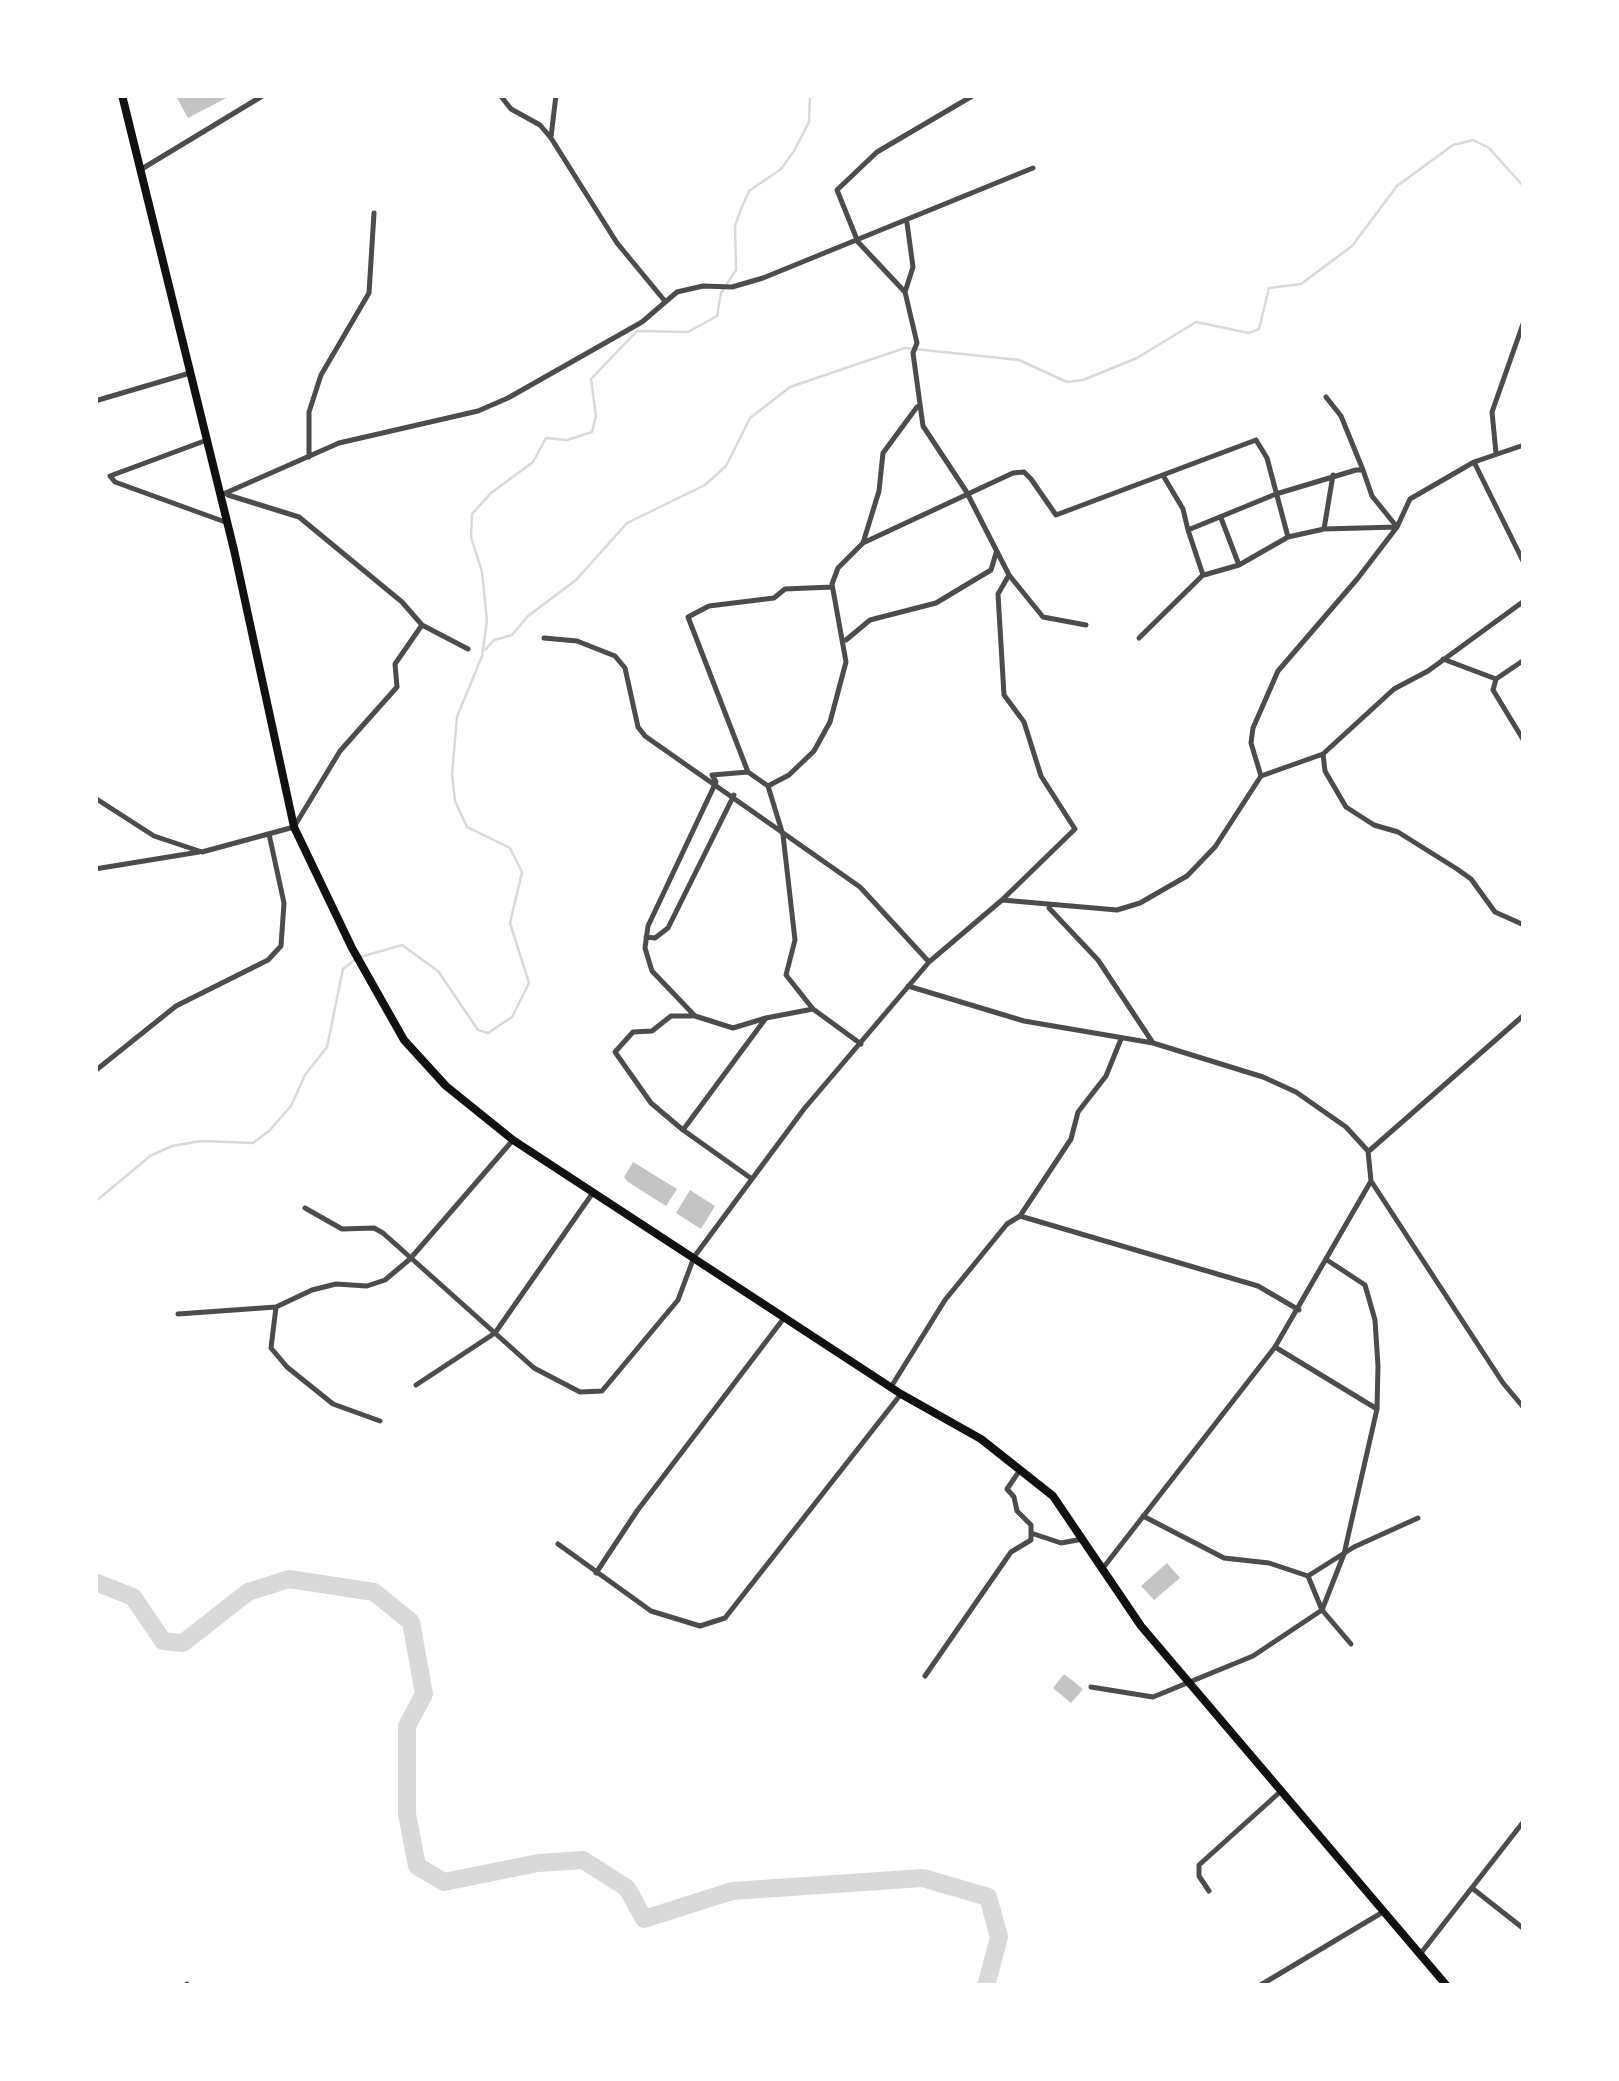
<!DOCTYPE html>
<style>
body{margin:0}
#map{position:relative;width:1619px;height:2081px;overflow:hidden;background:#fff;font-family:Ubuntu,sans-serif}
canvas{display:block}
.frame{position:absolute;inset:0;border:98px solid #fff;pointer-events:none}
</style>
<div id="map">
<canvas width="1619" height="2081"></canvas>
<div class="frame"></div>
</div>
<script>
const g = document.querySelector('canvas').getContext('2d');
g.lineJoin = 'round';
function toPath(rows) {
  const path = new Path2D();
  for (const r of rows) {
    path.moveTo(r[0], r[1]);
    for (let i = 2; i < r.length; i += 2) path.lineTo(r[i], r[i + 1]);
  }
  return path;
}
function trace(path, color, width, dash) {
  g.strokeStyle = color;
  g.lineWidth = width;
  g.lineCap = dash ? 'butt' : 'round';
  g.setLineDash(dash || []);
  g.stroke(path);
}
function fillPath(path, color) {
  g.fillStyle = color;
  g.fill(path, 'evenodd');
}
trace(toPath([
 [485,650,494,640,512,635,528,616,576,580,627,523,705,485,726,466,750,418,790,387,905,348,1019,360,1067,382,1083,380,1137,358,1196,322,1249,333,1259,329,1269,288,1301,284,1352,246,1397,186,1453,145,1473,140,1489,148,1524,187],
 [95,1202,150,1156,172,1146,201,1141,253,1143,269,1131,291,1106,305,1075,327,1047,343,969,357,958,402,945,438,971,478,1030,488,1033,512,1017,529,983,510,923,522,872,510,848,467,827,455,801,452,774,457,717,482,656,487,621,482,572,471,537,472,514,491,493,533,462,546,438,567,440,592,432,596,416,591,379,637,331,688,332,717,316,721,293,736,270,735,226,741,209,749,191,781,169,794,151,809,122,810,95]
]), '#d9d9d9', 2.5);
trace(toPath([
 [95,1582,133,1597,163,1641,183,1643,248,1592,289,1579,374,1592,411,1622,424,1694,407,1726,407,1814,417,1866,444,1882,538,1863,583,1860,627,1888,644,1919,732,1891,923,1878,988,1897,999,1937,986,1986]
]), '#d9d9d9', 18);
fillPath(toPath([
 [182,95,232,95,188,118,177,98],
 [633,1162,677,1189,666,1206,628,1182,624,1177],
 [690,1190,715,1206,701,1229,676,1213],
 [1167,1563,1180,1578,1154,1600,1141,1586],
 [1064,1674,1083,1689,1071,1703,1053,1688]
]), '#c4c4c4');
trace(toPath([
 [500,95,511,109,540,125,551,138,617,243,664,300],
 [551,137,556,95],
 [140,170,264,95],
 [907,223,913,267,905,292,917,343,913,353,923,426,966,491,1009,575,1043,617,1086,625],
 [904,291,858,242,837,190,877,152,974,95],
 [1326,397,1341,416,1363,470],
 [95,401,190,373],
 [207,440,110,476,115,482,228,523],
 [1496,453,1492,412,1524,321],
 [309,457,309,412,321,375,369,293,374,213],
 [1474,462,1524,563],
 [1164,477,1183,509,1188,530],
 [221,495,339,443,478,411,508,398,642,322,677,292,703,286,732,287,763,278,1033,168],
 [228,495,299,517,402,602,422,625,468,649],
 [1221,518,1239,565],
 [1324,529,1333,475],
 [865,542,1013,473,1024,472,1031,479,1056,515,1256,440,1267,458,1288,537],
 [1204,575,1239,565,1288,537,1324,529,1397,527],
 [544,638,577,641,615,656,625,668,638,727,645,736,860,887,929,962],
 [1139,638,1203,575,1188,530,1276,494,1356,470,1363,470,1372,496,1397,527],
 [846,640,870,620,936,603,991,570,996,553],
 [1443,659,1496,679],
 [1524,660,1496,679,1493,690,1524,741],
 [1323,754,1325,771,1346,807,1374,825,1398,832,1457,869,1471,879,1495,912,1524,925],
 [748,772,712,775,716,782,648,926,645,948,652,971,695,1016,733,1028,766,1018],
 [1261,776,1323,754,1394,689,1428,671,1524,601],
 [768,786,748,772,688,617,709,606,774,598,785,589,832,587],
 [294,827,340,751,397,687,395,664,422,625],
 [95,869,199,852],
 [1002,900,1075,829,1041,776,1024,722,1004,695,998,594,1009,575],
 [1049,908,1098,960,1153,1043,1263,1077,1296,1092,1346,1127,1368,1151,1371,1181,1503,1383,1524,1408],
 [646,937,655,938,668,928,734,795],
 [908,986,1024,1021,1153,1043],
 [861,1044,813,1009,786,975,795,940,783,835,768,786,789,775,814,751,830,722,846,662,832,584,838,568,863,543,879,491,883,453,917,407],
 [95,1071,176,1006,268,960,281,946,284,903,269,834],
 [683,1130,651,1103,615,1052,633,1032,652,1031,671,1016,692,1016],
 [1369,1151,1524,1015],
 [752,1179,683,1130,766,1018,813,1009],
 [305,1208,342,1229,374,1228,383,1233,534,1368,580,1392,602,1391,678,1300,694,1257,804,1109,929,962,1002,900,1117,910,1140,903,1187,876,1215,847,1261,776,1251,743,1253,728,1278,671,1358,578,1397,527,1410,499,1474,462,1524,445],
 [1020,1216,1071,1139,1078,1112,1106,1076,1121,1039],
 [276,1307,271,1348,287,1367,333,1404,380,1421],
 [178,1314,276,1307,312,1290,336,1284,367,1286,385,1280,410,1259,513,1140],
 [1275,1347,1377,1409],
 [416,1385,495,1333,592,1194],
 [891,1387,945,1300,1007,1224,1020,1216,1258,1286,1299,1310],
 [1143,1516,1224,1558,1269,1563,1308,1576,1354,1547,1418,1518],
 [1034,1534,1061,1543,1083,1539],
 [558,1544,651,1611,700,1626,725,1618,901,1394],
 [1103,1568,1275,1347,1371,1181],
 [596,1573,637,1511,784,1318],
 [1308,1576,1322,1610,1351,1644],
 [925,1676,1011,1552,1031,1540,1031,1525,1017,1511,1014,1497,1007,1489,1020,1470],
 [1091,1687,1153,1697,1253,1656,1322,1610,1344,1554,1377,1409,1378,1366,1375,1320,1365,1285,1327,1260],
 [1472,1888,1524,1929],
 [1209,1891,1199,1876,1199,1865,1280,1792],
 [1421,1953,1524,1821],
 [186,1986,187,1984],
 [1259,1986,1383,1912]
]), '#4c4c4c', 5);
trace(toPath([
 [95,798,154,836,202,852,294,827]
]), '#4c4c4c', 5);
trace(toPath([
 [122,95,234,550,294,827,352,948,404,1040,446,1086,513,1140,901,1394,981,1439,1053,1496,1141,1626,1447,1986]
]), '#111', 8);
</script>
